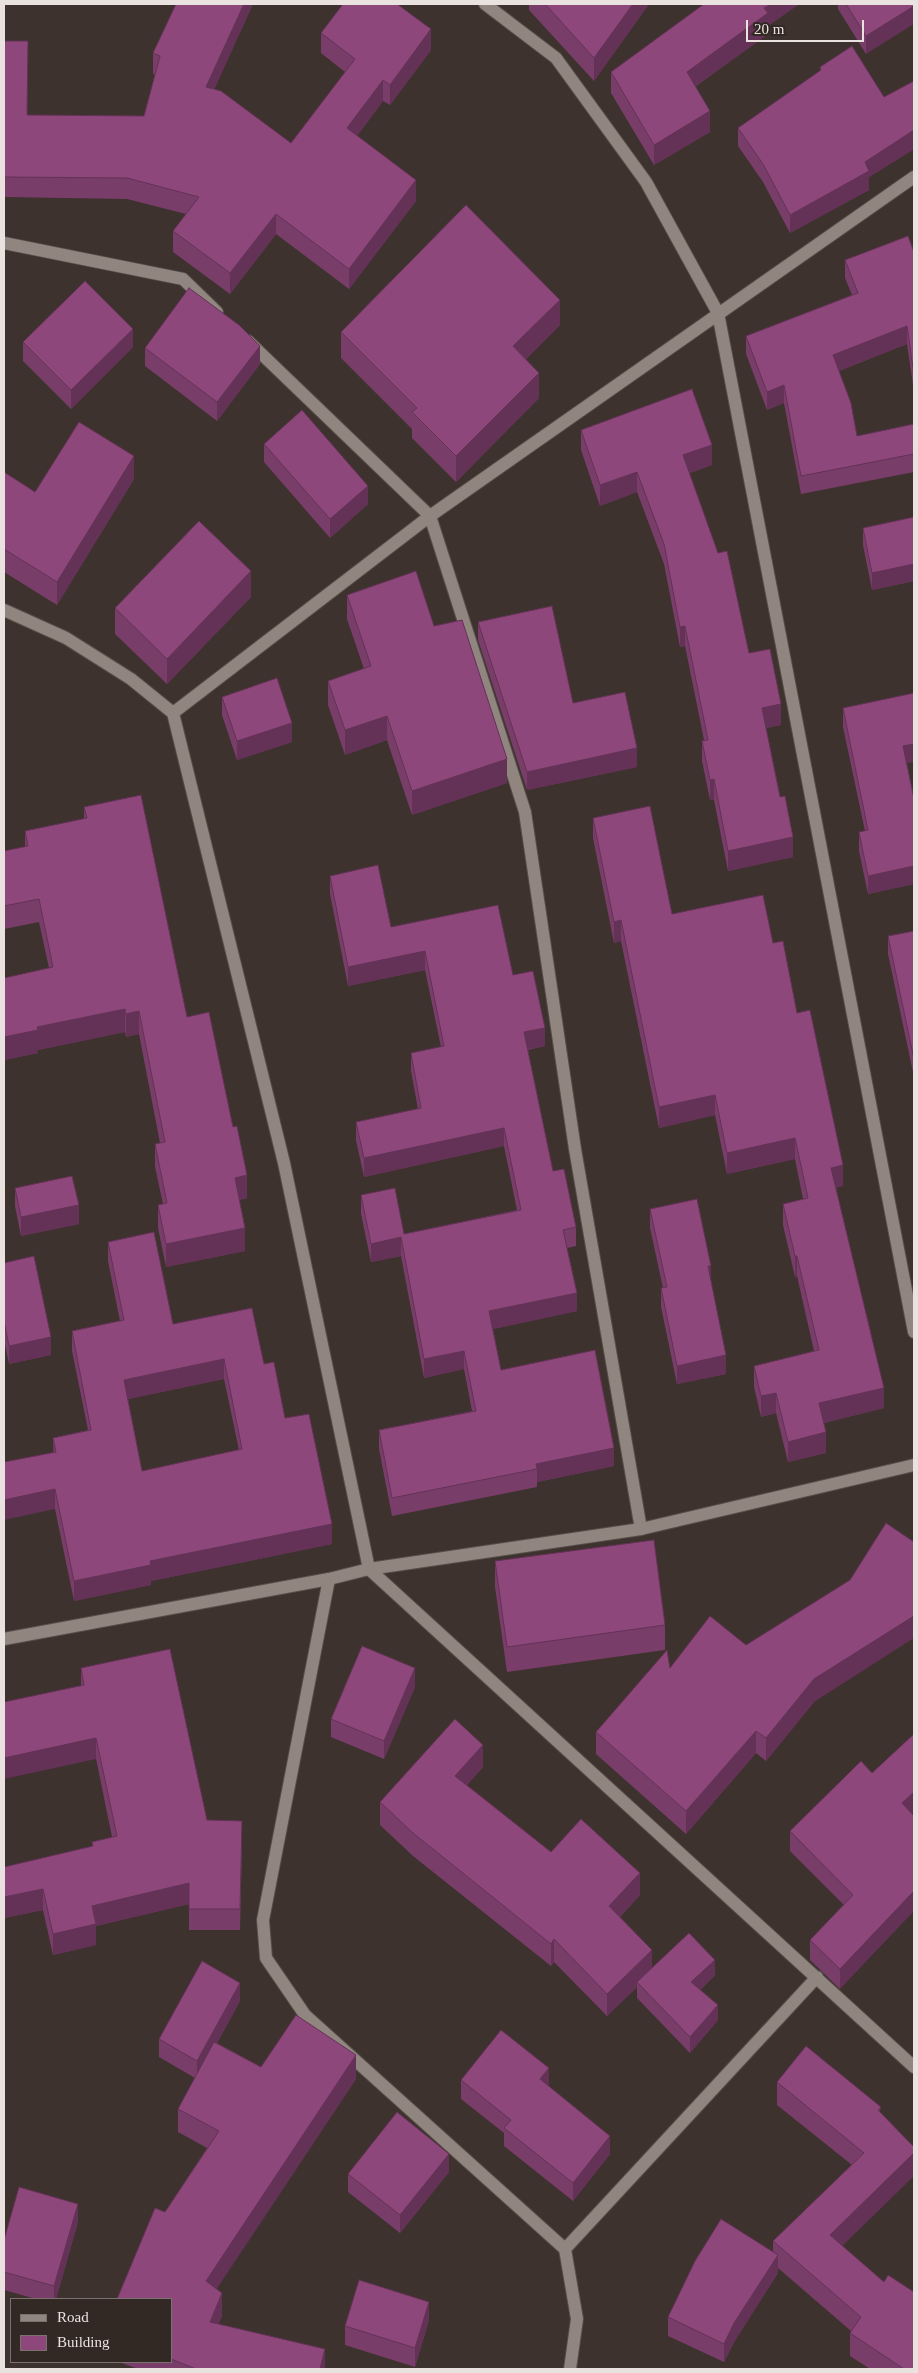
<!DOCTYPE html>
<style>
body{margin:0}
#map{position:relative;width:918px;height:2373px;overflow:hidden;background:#3d322d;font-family:Georgia,serif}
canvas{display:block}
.frame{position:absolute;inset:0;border:5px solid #e9e2df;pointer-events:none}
.legend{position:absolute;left:10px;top:2298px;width:162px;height:65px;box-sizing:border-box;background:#322824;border:1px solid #7b726f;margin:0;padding:6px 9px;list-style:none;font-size:15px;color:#e9e2df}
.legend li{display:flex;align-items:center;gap:10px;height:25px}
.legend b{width:25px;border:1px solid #7b726f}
.scale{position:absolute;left:746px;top:20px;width:118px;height:22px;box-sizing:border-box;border:2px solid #e9e2df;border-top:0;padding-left:6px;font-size:15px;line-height:18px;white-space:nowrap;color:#e9e2df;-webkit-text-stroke:4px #322824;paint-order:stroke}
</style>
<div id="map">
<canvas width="918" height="2373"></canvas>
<div class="frame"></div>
<ul class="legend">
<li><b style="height:6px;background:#91857f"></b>Road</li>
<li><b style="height:14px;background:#8d477b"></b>Building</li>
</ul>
<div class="scale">20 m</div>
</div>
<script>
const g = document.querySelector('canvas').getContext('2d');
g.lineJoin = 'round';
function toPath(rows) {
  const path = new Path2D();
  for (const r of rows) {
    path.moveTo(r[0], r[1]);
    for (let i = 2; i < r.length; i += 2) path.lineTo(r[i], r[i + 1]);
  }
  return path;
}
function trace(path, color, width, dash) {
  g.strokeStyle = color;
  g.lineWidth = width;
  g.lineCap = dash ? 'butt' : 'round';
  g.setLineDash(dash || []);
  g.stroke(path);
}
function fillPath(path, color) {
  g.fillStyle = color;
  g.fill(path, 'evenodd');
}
const minor = toPath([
 [485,4,556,58,646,182,718,313,914,1332],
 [4,243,183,279,217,312],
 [248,341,430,516,525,812,575,1149,641,1529],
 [4,610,66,638,131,679,173,713,284,1163,369,1569,914,2067],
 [173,713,430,516,914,177],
 [329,1579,263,1920,266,1958,305,2015,565,2249,577,2319,570,2369],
 [565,2249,817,1977]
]);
const tertiary = toPath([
 [4,1639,329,1579,369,1569,641,1529,914,1465]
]);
trace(minor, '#564e4a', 14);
trace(tertiary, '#564e4a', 14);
trace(minor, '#91857f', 12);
trace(tertiary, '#91857f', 12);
fillPath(toPath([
 [176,4,253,4,214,89,291,143,345,72,321,53,321,33,431,50,390,105,383,101,357,136,416,201,349,289,276,234,230,294,173,252,173,231,186,214,127,199,4,197,4,41,28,115,144,116,155,74,153,74,153,53],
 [529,4,649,4,594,81,529,10],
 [704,4,799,4,768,26,768,34,696,86,710,132,654,165,611,93,611,72],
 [838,4,914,4,866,54,838,9],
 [820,67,884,97,914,81,914,149,869,177,869,190,790,233,763,182,738,146,738,128,820,71],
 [914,252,914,392,907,344,839,371,857,436,914,424,914,472,801,494,784,403,767,410,746,354,746,336,852,295,845,278,845,260],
 [560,325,526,359,539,398,456,482,412,438,412,429,341,358,341,332],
 [23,342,133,347,71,409,23,361],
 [145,348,260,364,217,421,145,366],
 [581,430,712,465,689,473,749,653,781,725,766,728,793,857,728,871,714,800,710,800,702,761,702,741,704,740,685,646,680,647,664,564,637,492,600,506,581,450],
 [264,444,368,504,330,538,264,462],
 [4,472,35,492,134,479,57,605,4,572],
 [914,517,914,581,872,590,863,545,863,528],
 [347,595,434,626,507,783,412,815,387,740,345,755,328,705,328,681,364,669,347,619],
 [251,597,167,684,115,634,115,608],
 [478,622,573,703,637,767,527,790,478,640],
 [222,697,292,742,237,760,222,715],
 [843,708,907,763,914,799,914,884,868,894,859,851,859,832,865,831,843,727],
 [84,807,187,1017,247,1198,239,1200,245,1251,166,1267,158,1228,158,1205,163,1204,155,1167,155,1144,160,1143,139,1034,126,1037,125,1032,38,1050,38,1053,4,1060,49,968,39,922,4,929,4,851,25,847,25,831,84,819],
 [593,818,672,914,773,943,797,1013,843,1186,836,1187,884,1408,824,1423,826,1453,788,1462,776,1413,761,1417,754,1387,754,1366,814,1351,797,1276,795,1277,783,1225,783,1204,803,1199,795,1159,727,1174,715,1115,659,1128,621,941,614,943,593,838],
 [330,876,391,927,513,975,545,1046,528,1050,553,1171,576,1227,576,1246,567,1248,577,1311,493,1329,501,1370,614,1466,537,1482,537,1487,392,1516,379,1449,379,1430,472,1411,464,1369,424,1378,401,1256,371,1262,361,1214,361,1195,404,1234,517,1210,504,1146,364,1177,356,1140,356,1122,418,1109,411,1071,411,1053,441,1047,425,970,348,986,330,894],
 [914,931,914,1077,888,954,888,936],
 [15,1188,79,1224,21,1236,15,1206],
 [650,1209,711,1283,726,1374,677,1384,661,1307,661,1288,663,1288,650,1228],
 [108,1242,173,1324,264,1364,285,1418,332,1544,151,1581,151,1585,74,1601,55,1509,53,1438,88,1430,72,1351,72,1331,120,1321,108,1261],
 [224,1379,239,1450,142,1471,128,1399],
 [4,1263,51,1355,9,1364,4,1339],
 [495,1561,665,1625,665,1650,507,1672,495,1587],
 [746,1645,814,1702,766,1761,756,1753,686,1834,596,1754,596,1732,670,1668],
 [81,1668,207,1820,242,1842,240,1930,189,1930,189,1904,96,1926,96,1945,53,1955,43,1910,4,1918,4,1867,92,1847,92,1842,112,1837,81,1685],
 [415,1687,384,1759,331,1737,331,1719],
 [914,1734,914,1812,912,1814,840,1989,810,1960,810,1940,844,1905,790,1851,790,1831,872,1773],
 [483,1767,467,1785,551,1852,640,1895,620,1917,652,1968,715,1975,700,1990,718,2020,690,2053,637,1998,637,1987,607,2016,554,1962,551,1966,413,1856,380,1825,380,1802],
 [240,2001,217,2043,261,2067,356,2079,216,2289,222,2316,218,2325,325,2369,138,2369,119,2362,171,2362,171,2299,165,2212,207,2148,178,2132,178,2109,195,2078,159,2057,159,2039],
 [461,2080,549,2086,610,2154,573,2201,504,2146,504,2133,461,2099],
 [777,2082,881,2107,842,2246,914,2369,870,2369,850,2356,850,2333,851,2331,778,2268,778,2273,734,2342,724,2362,668,2336,668,2317,773,2252,773,2241,852,2165,777,2105],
 [449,2172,400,2233,348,2192,348,2174],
 [78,2222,56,2299,36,2299,4,2290,4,2240],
 [429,2320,415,2367,345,2345,345,2326]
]), '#793d6a');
fillPath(toPath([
 [244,4,253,4,206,108,206,87],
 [633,4,649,4,594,81,594,58],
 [771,4,799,4,768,26,768,34,687,92,687,72],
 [914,6,914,24,866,54,866,36],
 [431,29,431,50,390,105,390,85],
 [383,80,383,101,347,149,347,128],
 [710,111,710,132,654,165,654,145],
 [914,130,914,149,869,177,869,190,790,233,790,215,865,162],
 [416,180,416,201,349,289,349,269],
 [276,214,276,234,230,294,230,273],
 [560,300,560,325,513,372,513,346],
 [907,326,907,344,833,373,833,355],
 [133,329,133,347,71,409,71,390],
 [260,346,260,364,217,421,217,402],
 [539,373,539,398,456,482,456,456],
 [784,385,784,403,767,410,767,392],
 [712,445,712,465,683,476,683,455],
 [134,456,134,479,57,605,57,582],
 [637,472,637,492,600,506,600,485],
 [368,486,368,504,330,538,330,519],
 [914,564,914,581,872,590,872,573],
 [251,571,251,597,167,684,167,659],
 [685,626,685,646,680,647,680,627],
 [781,704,781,725,762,729,762,708],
 [387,716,387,740,345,755,345,730],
 [292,723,292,742,237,760,237,741],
 [914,744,914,762,903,764,903,746],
 [637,748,637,767,527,790,527,772],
 [507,759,507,783,412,815,412,791],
 [714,779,714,800,710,800,710,780],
 [793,837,793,857,728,871,728,851],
 [914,866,914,884,868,894,868,876],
 [621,920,621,941,614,943,614,922],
 [425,951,425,970,348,986,348,967],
 [125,1009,125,1032,38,1050,38,1053,4,1060,4,1037,37,1027],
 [139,1011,139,1034,126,1037,126,1014],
 [545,1028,545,1046,524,1050,524,1032],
 [715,1095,715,1115,659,1128,659,1107],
 [504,1128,504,1146,364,1177,364,1158],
 [795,1138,795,1159,727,1174,727,1153],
 [843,1165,843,1186,831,1189,831,1168],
 [247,1175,247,1198,235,1201,235,1178],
 [79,1205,79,1224,21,1236,21,1217],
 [245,1228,245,1251,166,1267,166,1244],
 [401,1237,401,1256,371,1262,371,1244],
 [795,1256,797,1256,797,1276,795,1277],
 [708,1266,711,1266,711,1284],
 [577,1293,577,1311,489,1330,489,1311],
 [51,1337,51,1355,9,1364,9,1346],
 [464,1351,464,1369,424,1378,424,1359],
 [726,1355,726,1374,677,1384,677,1366],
 [224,1359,224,1379,124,1400,124,1380],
 [884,1388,884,1408,819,1424,819,1403],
 [776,1393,776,1413,761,1417,761,1396],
 [826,1432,826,1453,788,1462,788,1442],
 [614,1448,614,1466,537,1482,537,1469,536,1464],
 [55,1489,55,1509,4,1520,4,1500],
 [332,1524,332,1544,151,1581,151,1585,74,1601,74,1581,150,1561],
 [914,1616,914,1638,814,1702,766,1761,766,1738,814,1679],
 [415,1668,415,1687,384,1759,384,1741],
 [756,1731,756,1753,686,1834,686,1811],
 [96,1738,96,1759,4,1779,4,1758],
 [483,1745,483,1767,455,1798,455,1776],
 [914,1792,914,1812,902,1823,902,1803],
 [640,1873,640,1895,609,1928,609,1906],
 [189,1883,189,1904,96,1926,96,1945,53,1955,53,1934,92,1906],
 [43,1889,43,1910,4,1918,4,1897],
 [914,1891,914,1911,840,1989,840,1969],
 [554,1939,554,1962,551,1966,551,1944],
 [652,1950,652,1972,637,1982,637,1987,607,2016,607,1994],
 [715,1960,715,1975,691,1998,691,1982],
 [240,1983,240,2001,197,2079,197,2061],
 [718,2005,718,2020,690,2053,690,2037],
 [356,2055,356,2079,206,2305,206,2281],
 [549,2068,549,2086,540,2098,540,2079],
 [610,2136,610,2154,573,2201,573,2183],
 [914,2153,914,2176,830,2258,830,2235],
 [449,2154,449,2172,400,2233,400,2215],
 [78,2204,78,2222,56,2299,54,2299,54,2286],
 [778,2255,778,2273,734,2342,724,2362,724,2344,734,2323],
 [222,2293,222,2316,210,2346,210,2322],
 [429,2302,429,2320,415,2367,415,2348],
 [325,2349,325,2369,320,2369]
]), '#633256');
const building = toPath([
 [176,4,244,4,206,87,221,91,291,143,355,59,321,33,343,4,397,4,431,29,390,85,383,80,347,128,416,180,349,269,276,214,230,273,173,231,199,197,127,178,4,177,4,41,28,41,27,115,144,116,160,56,153,53,176,4],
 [545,4,633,4,594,58,545,4],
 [704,4,771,4,764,8,768,13,687,72,710,111,654,145,611,72,704,4],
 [846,4,914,4,914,6,866,36,846,4],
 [852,46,884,97,914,81,914,130,865,162,869,171,790,215,763,164,738,128,821,70,820,67,852,46],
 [466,205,560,300,513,346,539,373,456,456,412,412,417,408,341,332,466,205],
 [908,236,914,252,914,375,907,326,833,355,851,403,857,436,914,424,914,454,801,476,784,385,767,392,746,336,858,293,845,260,908,236],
 [85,281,133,329,71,390,23,342,85,281],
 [189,288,239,325,260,346,217,402,145,348,189,288],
 [692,389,712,445,683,455,718,553,727,551,749,653,770,649,781,704,762,708,780,797,785,796,793,837,728,851,714,779,710,780,702,741,708,740,685,626,680,627,664,544,637,472,600,485,581,430,692,389],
 [302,410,368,486,330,519,264,444,302,410],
 [79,422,134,456,57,582,4,549,4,472,35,492,79,422],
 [914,517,914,564,872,573,863,528,914,517],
 [199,521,251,571,167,659,115,608,199,521],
 [416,571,434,626,462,620,507,759,412,791,387,716,345,730,328,681,371,666,347,595,416,571],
 [552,606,573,703,625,692,637,748,527,772,478,622,552,606],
 [277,678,292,723,237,741,222,697,277,678],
 [914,693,914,744,903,746,914,799,914,866,868,876,859,832,868,830,843,708,914,693],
 [141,795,187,1017,209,1012,233,1127,237,1126,247,1175,235,1178,245,1228,166,1244,158,1205,167,1203,155,1144,165,1142,139,1011,126,1014,125,1009,37,1027,38,1030,4,1037,4,978,53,967,39,899,4,906,4,851,28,846,25,831,87,818,84,807,141,795],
 [650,806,672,914,763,895,773,943,783,941,797,1013,810,1010,843,1165,831,1168,884,1388,819,1403,826,1432,788,1442,776,1393,761,1396,754,1366,819,1350,797,1256,795,1256,783,1204,808,1198,795,1138,727,1153,715,1095,659,1107,621,920,614,922,593,818,650,806],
 [378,865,391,927,498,905,513,975,533,971,545,1028,524,1032,553,1171,564,1169,576,1227,563,1230,577,1293,489,1311,501,1370,595,1350,614,1448,536,1464,537,1469,392,1498,379,1430,476,1411,464,1351,424,1359,401,1237,371,1244,361,1195,395,1188,404,1234,521,1210,504,1128,364,1158,356,1122,421,1108,411,1053,444,1046,425,951,348,967,330,876,378,865],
 [914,931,914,1059,888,936,914,931],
 [72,1176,79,1205,21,1217,15,1188,72,1176],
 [697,1199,711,1266,708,1266,726,1355,677,1366,661,1288,667,1287,650,1209,697,1199],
 [154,1232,173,1324,252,1308,264,1364,274,1362,285,1418,309,1414,332,1524,150,1561,151,1565,74,1581,55,1489,4,1500,4,1462,56,1452,53,1438,91,1430,72,1331,124,1320,108,1242,154,1232],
 [224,1359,242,1449,142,1471,124,1380,224,1359],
 [34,1256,51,1337,9,1346,4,1321,4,1263,34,1256],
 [886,1523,914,1542,914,1616,814,1679,766,1738,756,1731,686,1811,596,1732,667,1650,670,1668,710,1616,746,1645,850,1580,886,1523],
 [654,1540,665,1625,507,1647,495,1561,654,1540],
 [362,1646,415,1668,384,1741,331,1719,362,1646],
 [170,1649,207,1820,242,1821,240,1909,189,1909,189,1883,92,1906,96,1924,53,1934,43,1889,4,1897,4,1867,93,1846,92,1842,117,1836,96,1738,4,1758,4,1702,84,1685,81,1668,170,1649],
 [455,1719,483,1745,455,1776,551,1852,581,1819,640,1873,609,1906,652,1950,607,1994,554,1939,551,1944,413,1833,380,1802,455,1719],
 [914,1734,914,1792,902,1803,914,1816,914,1891,840,1969,810,1940,853,1895,790,1831,861,1761,872,1773,914,1734],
 [689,1933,715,1960,691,1982,718,2005,690,2037,637,1982,689,1933],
 [202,1961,240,1983,197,2061,159,2039,202,1961],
 [296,2015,356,2055,206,2281,222,2293,210,2322,325,2349,320,2369,196,2369,171,2359,171,2299,117,2299,155,2208,165,2212,219,2131,178,2109,214,2042,261,2067,296,2015],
 [501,2030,549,2068,540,2079,610,2136,573,2183,504,2128,511,2120,461,2080,501,2030],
 [806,2046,881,2107,878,2110,914,2147,914,2153,830,2235,884,2282,888,2275,914,2292,914,2369,904,2369,850,2333,861,2317,773,2241,864,2153,777,2082,806,2046],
 [397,2112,449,2154,400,2215,348,2174,397,2112],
 [19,2187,78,2204,54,2286,4,2272,4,2240,19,2187],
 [721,2219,778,2255,734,2323,724,2344,668,2317,695,2261,721,2219],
 [359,2280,429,2302,415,2348,345,2326,359,2280]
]);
fillPath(building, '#8d477b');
trace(building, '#633256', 1);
</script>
